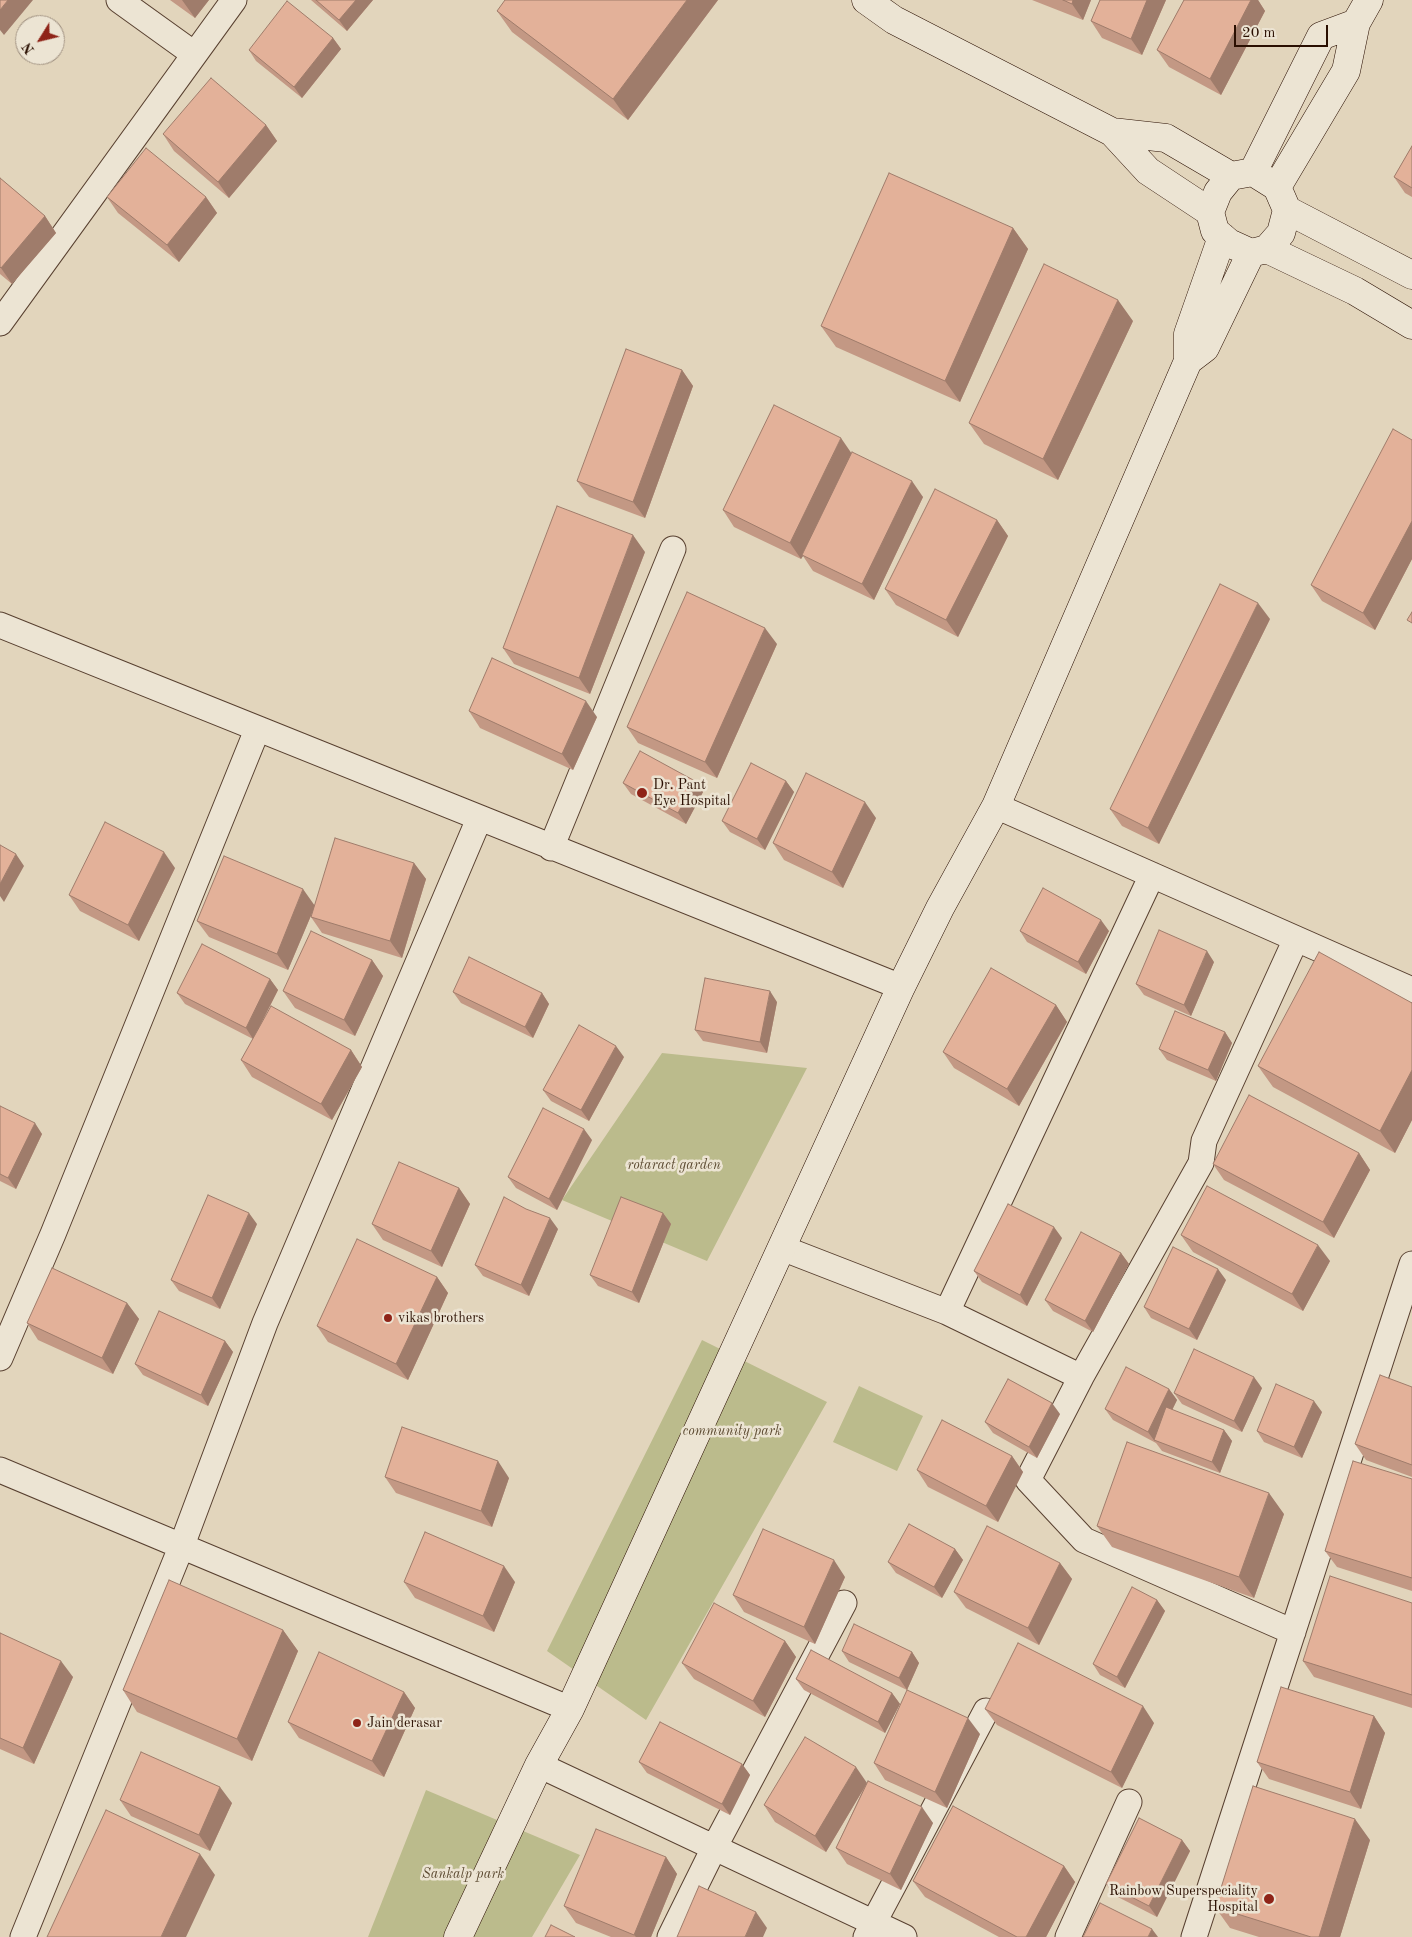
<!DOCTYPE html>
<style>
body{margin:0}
#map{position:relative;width:1412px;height:1937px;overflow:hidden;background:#e2d5bc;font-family:"Old Standard TT",serif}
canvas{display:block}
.north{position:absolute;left:15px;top:15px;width:50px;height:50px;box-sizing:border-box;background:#ece4d3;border:1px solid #9e8f7f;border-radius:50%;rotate:234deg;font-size:14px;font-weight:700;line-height:20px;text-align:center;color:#2a0f01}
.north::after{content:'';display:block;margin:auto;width:18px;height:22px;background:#8f2418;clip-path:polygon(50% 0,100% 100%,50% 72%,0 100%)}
.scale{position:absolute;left:1234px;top:25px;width:94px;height:22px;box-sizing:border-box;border:2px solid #2a0f01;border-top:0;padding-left:6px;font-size:15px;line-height:18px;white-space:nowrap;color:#2a0f01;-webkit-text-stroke:4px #ece4d3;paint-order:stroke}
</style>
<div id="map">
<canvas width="1412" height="1937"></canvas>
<div class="north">N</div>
<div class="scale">20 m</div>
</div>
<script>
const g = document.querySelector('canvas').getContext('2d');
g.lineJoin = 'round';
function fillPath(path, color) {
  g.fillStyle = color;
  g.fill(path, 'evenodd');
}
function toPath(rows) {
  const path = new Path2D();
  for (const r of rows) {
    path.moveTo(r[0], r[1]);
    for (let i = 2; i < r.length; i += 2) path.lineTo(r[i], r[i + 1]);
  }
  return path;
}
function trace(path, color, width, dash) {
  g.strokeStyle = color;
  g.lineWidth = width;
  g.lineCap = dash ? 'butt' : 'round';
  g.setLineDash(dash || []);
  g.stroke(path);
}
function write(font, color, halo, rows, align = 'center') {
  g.font = font + ' "Old Standard TT",serif';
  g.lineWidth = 5;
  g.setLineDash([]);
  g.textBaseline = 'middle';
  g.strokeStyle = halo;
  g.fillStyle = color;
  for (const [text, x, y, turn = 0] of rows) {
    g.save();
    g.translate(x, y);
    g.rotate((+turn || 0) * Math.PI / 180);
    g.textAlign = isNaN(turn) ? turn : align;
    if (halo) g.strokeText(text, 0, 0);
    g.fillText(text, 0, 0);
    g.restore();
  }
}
fillPath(toPath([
 [662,1053,807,1068,707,1261,562,1200],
 [702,1340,827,1402,646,1720,547,1651],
 [859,1386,923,1416,897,1471,833,1442],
 [426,1790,580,1855,532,1937,368,1937]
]), '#bbbb8c');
const street = toPath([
 [119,0,194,54],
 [0,323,234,0],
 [0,625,901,987],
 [996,806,1412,990],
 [551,848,673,549],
 [782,1248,947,1312,1081,1377],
 [947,1312,1152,875],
 [0,1358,53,1234,257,730],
 [0,1470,570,1709],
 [1293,1632,1084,1540,1028,1480,1081,1377,1201,1163,1204,1141,1296,939],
 [539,1765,904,1937],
 [23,1937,182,1545,265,1323,479,819],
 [670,1937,714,1848,844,1603],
 [866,1937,986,1711],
 [1068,1937,1129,1802],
 [1194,1937,1412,1264]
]);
const secondary = toPath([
 [866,0,894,20,1112,132,1148,171,1210,212],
 [1112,132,1166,138,1231,176],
 [1253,172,1277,187,1287,210,1281,233,1267,249,1251,253,1229,243,1215,231,1210,212,1218,192,1231,176,1253,172],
 [1253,172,1321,36,1356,23],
 [1277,187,1346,71,1356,23,1369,0],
 [1287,210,1412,275],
 [1267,249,1355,291,1412,325],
 [1188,361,1205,348,1251,253],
 [458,1937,539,1765,570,1709,901,987,940,908,996,806,1188,361,1188,334,1222,237]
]);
trace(street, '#584030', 27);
trace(secondary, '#2a0f01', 29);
trace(street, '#ece4d3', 25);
trace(secondary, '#ece4d3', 28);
fillPath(toPath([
 [170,0,209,0,195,18],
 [311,0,373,0,347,31],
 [718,0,628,120,512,32,497,11],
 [1032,0,1091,0,1083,20],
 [1100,0,1166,0,1142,55,1102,38,1091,21],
 [1184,0,1258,0,1265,11,1221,95,1169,67,1157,50],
 [333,38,341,49,302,98,256,61,249,50],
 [266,125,277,141,229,198,174,151,163,134],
 [1412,146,1412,197,1405,193,1394,177],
 [0,178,45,216,56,233,12,284,0,274],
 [107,197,206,197,217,213,179,262,118,213],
 [1013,228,1028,249,960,402,836,347,821,326],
 [1133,321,1058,480,984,444,969,423],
 [682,370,693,386,645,518,589,497,577,481],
 [1412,440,1412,559,1375,630,1322,601,1311,585],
 [851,453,923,497,874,600,813,571,803,556,801,559,734,527,723,510],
 [997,520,1008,536,958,637,896,605,885,589],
 [645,552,590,694,514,664,503,648],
 [1270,619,1159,844,1122,826,1110,809],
 [777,644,717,778,638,743,627,727],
 [469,711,597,717,573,770,480,728],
 [695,781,703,792,686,824,631,794,623,783],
 [786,781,794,792,765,850,730,832,722,821],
 [876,818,843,888,784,860,773,843],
 [414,863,426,879,402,958,322,933,311,917,313,911,288,970,209,937,197,921,314,905],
 [175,868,139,941,80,911,69,895],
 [1020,931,1109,931,1086,974,1027,942],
 [372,960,383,976,355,1036,295,1008,283,991],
 [1214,962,1191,1016,1144,995,1136,984],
 [270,979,278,990,262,1022,351,1050,362,1067,332,1120,252,1077,241,1060,253,1039,185,1004,177,993],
 [453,992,542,993,549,1004,533,1038,461,1003],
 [777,1002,767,1053,703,1041,695,1030],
 [1412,1003,1412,1120,1395,1153,1273,1087,1258,1066],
 [1056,1005,1067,1022,1019,1106,954,1068,943,1052],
 [1225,1032,1232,1043,1216,1081,1167,1060,1159,1049],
 [624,1057,589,1121,551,1101,543,1090],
 [0,1106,42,1134,16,1189,0,1181],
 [592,1140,557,1210,516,1188,508,1177],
 [1359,1153,1370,1170,1334,1238,1224,1180,1213,1164],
 [459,1188,470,1204,442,1267,383,1240,372,1224],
 [663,1213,671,1224,639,1303,598,1286,590,1275],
 [257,1224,220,1309,179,1291,171,1280],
 [558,1229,529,1296,483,1276,475,1265],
 [1181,1235,1330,1261,1303,1311,1193,1252],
 [1062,1238,1027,1306,982,1282,974,1271],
 [1121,1253,1129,1264,1093,1332,1053,1311,1045,1300],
 [437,1277,448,1293,408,1380,328,1342,317,1326],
 [1226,1280,1197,1340,1151,1318,1144,1307],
 [127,1303,139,1319,113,1374,38,1340,27,1323],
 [225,1341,233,1352,208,1406,143,1375,135,1364],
 [1412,1387,1412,1477,1366,1460,1355,1444],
 [1262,1388,1242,1432,1182,1404,1174,1393],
 [1169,1389,1177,1400,1172,1410,1224,1430,1232,1441,1220,1473,1162,1451,1156,1443,1113,1420,1105,1409],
 [1322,1412,1302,1458,1264,1442,1257,1431],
 [1060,1414,1037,1458,993,1433,985,1422],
 [1012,1456,1023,1472,998,1522,928,1487,917,1470],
 [385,1477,509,1478,492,1527,396,1493],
 [1412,1479,1412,1591,1337,1567,1325,1551],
 [1284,1514,1254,1598,1112,1547,1097,1526],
 [955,1549,963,1560,942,1598,896,1573,888,1562],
 [1060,1563,1072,1579,1039,1645,966,1608,954,1592],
 [845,1577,815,1644,744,1612,733,1595],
 [404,1582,515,1582,494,1632,415,1598],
 [1157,1600,1165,1611,1125,1688,1100,1675,1093,1664],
 [1412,1603,1412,1708,1314,1677,1303,1661],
 [283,1630,298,1651,252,1761,137,1712,123,1690],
 [0,1633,73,1677,34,1764,0,1749],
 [785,1641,796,1657,765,1717,694,1679,682,1663],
 [842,1651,912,1652,919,1663,907,1690,849,1662],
 [796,1679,892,1693,900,1704,885,1733,804,1690],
 [404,1692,415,1708,384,1777,299,1738,288,1722],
 [985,1709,1154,1723,1122,1788,997,1725],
 [1374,1716,1385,1733,1361,1809,1269,1779,1257,1762],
 [980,1734,947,1808,885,1780,874,1763],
 [639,1762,742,1764,750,1775,730,1815,647,1773],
 [867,1783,933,1823,901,1890,847,1864,836,1848,863,1790,826,1852,775,1822,764,1805],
 [120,1800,232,1803,210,1851,131,1816],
 [1182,1840,1190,1851,1157,1917,1114,1895,1106,1884],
 [1370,1840,1340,1937,1259,1937,1230,1928,1215,1907],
 [666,1857,677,1874,651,1937,611,1937,576,1923,564,1906],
 [1064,1866,1075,1882,1046,1937,999,1937,925,1897,913,1881]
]), '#c39884');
fillPath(toPath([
 [8,0,33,0,4,35,0,30,0,10],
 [182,0,209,0,195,18],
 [356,0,373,0,347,31,339,20],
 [687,0,718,0,628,120,613,99],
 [1073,0,1091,0,1083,20,1072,4],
 [1147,0,1166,0,1142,55,1131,39],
 [1251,0,1258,0,1265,11,1221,95,1210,79],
 [333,38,341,49,302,98,294,87],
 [266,125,277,141,229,198,218,182],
 [206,197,217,213,179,262,167,245],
 [45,216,56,233,12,284,1,268],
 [1013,228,1028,249,960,402,945,381],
 [1118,300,1133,321,1058,480,1043,459],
 [682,370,693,386,645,518,633,502],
 [841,438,852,454,802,555,803,556,801,559,790,543],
 [912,481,923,497,874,600,862,584],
 [997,520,1008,536,958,637,946,620],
 [1412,521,1412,559,1375,630,1363,613],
 [633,535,645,552,590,694,579,678],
 [1258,603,1270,619,1159,844,1148,828],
 [765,628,777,644,717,778,705,762],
 [586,701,597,717,573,770,562,754],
 [695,781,703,792,686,824,678,813],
 [786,781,794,792,765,850,757,839],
 [865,802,876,818,843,888,832,872],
 [164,852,175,868,139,941,128,925],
 [16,854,24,866,4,902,0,896,0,884],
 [414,863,426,879,402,958,390,941],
 [303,889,315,906,288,970,277,954],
 [1101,920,1109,931,1086,974,1078,962],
 [1207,951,1214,962,1191,1016,1184,1005],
 [372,960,383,976,355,1036,344,1020],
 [270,979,278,990,253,1039,246,1028],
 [770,991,777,1002,767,1053,760,1042],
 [542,993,549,1004,533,1038,525,1027],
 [1056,1005,1067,1022,1019,1106,1007,1089],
 [1225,1032,1232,1043,1216,1081,1208,1070],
 [616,1046,624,1057,589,1121,581,1110],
 [351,1050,362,1067,332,1120,321,1104],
 [1412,1070,1412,1120,1395,1153,1380,1131],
 [35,1123,42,1134,16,1189,8,1178],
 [584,1129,592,1140,557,1210,549,1199],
 [1359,1153,1370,1170,1334,1238,1323,1222],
 [459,1188,470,1204,442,1267,431,1251],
 [249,1213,257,1224,220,1309,212,1298],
 [663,1213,671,1224,639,1303,632,1292],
 [550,1218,558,1229,529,1296,521,1285],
 [1054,1227,1062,1238,1027,1306,1020,1295],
 [1318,1245,1330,1261,1303,1311,1292,1294],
 [1121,1253,1129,1264,1093,1332,1085,1321],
 [1218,1269,1226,1280,1197,1340,1189,1329],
 [437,1277,448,1293,408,1380,396,1364],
 [127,1303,139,1319,113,1374,102,1358],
 [225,1341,233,1352,208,1406,201,1395],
 [1254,1377,1262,1388,1242,1432,1234,1421],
 [1169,1389,1177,1400,1157,1441,1154,1440,1156,1443,1148,1432],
 [1314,1401,1322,1412,1302,1458,1294,1447],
 [1052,1403,1060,1414,1037,1458,1029,1447],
 [1224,1430,1232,1441,1220,1473,1212,1462],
 [1012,1456,1023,1472,998,1522,986,1506],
 [498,1461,509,1478,492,1527,481,1511],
 [1269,1493,1284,1514,1254,1598,1239,1577],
 [955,1549,963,1560,942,1598,934,1587],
 [834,1560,845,1577,815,1644,804,1627],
 [1060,1563,1072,1579,1039,1645,1028,1628],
 [504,1566,515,1582,494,1632,483,1616],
 [1157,1600,1165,1611,1125,1688,1117,1677],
 [283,1630,298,1651,252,1761,237,1739],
 [785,1641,796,1657,765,1717,753,1701],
 [912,1652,919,1663,907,1690,899,1678],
 [61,1661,73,1677,34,1764,23,1748],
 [404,1692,415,1708,384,1777,372,1761],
 [892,1693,900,1704,885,1733,878,1722],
 [1143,1706,1154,1723,1122,1788,1111,1772],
 [1374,1716,1385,1733,1361,1809,1350,1792],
 [968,1718,980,1734,947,1808,935,1792],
 [742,1764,750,1775,730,1815,722,1804],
 [856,1767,867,1783,826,1852,815,1836],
 [220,1787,232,1803,210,1851,199,1835],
 [922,1807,933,1823,901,1890,890,1874],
 [1355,1819,1370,1840,1340,1937,1319,1937],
 [1182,1840,1190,1851,1157,1917,1149,1906],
 [200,1854,215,1875,186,1937,161,1937],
 [666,1857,677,1874,651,1937,636,1937,634,1935],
 [1064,1866,1075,1882,1046,1937,1026,1937],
 [756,1912,767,1928,763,1937,745,1937],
 [1152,1929,1158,1937,1148,1937]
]), '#9f7c6b');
const building = toPath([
 [0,0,8,0,0,10,0,0],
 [316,0,356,0,339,20,316,0],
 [505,0,687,0,613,99,497,11,505,0],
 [1063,0,1073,0,1072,4,1063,0],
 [1100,0,1147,0,1131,39,1091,21,1100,0],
 [1184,0,1251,0,1210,79,1157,50,1184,0],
 [287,1,333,38,294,87,249,50,287,1],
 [211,78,266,125,218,182,163,134,211,78],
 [1412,146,1412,188,1394,177,1412,146],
 [146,148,206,197,167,245,107,197,146,148],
 [889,173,1013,228,945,381,821,326,889,173],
 [0,178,45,216,1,268,0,267,0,178],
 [1044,264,1118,300,1043,459,969,423,1044,264],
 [626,349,682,370,633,502,577,481,626,349],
 [774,405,841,438,790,543,723,510,774,405],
 [1393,429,1412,440,1412,521,1363,613,1311,585,1393,429],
 [852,452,912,481,862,584,802,555,852,452],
 [935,489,997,520,946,620,885,589,935,489],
 [557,506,633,535,579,678,503,648,557,506],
 [1220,584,1258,603,1148,828,1110,809,1220,584],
 [687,592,765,628,705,762,627,727,687,592],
 [1412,612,1412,623,1407,620,1412,612],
 [492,658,586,701,562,754,469,711,492,658],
 [640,751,695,781,678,813,623,783,640,751],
 [751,763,786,781,757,839,722,821,751,763],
 [806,773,865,802,832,872,773,843,806,773],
 [105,822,164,852,128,925,69,895,105,822],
 [335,838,414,863,390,941,311,917,335,838],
 [0,845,16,854,0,884,0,845],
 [224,856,303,889,277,954,197,921,224,856],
 [1043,888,1101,920,1078,962,1020,931,1043,888],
 [1159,930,1207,951,1184,1005,1136,984,1159,930],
 [311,931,372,960,344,1020,283,991,311,931],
 [202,944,270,979,246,1028,177,993,202,944],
 [1319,952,1412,1003,1412,1070,1380,1131,1258,1066,1319,952],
 [469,957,542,993,525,1027,453,992,469,957],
 [991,968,1056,1005,1007,1089,943,1052,991,968],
 [705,978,770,991,760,1042,695,1030,705,978],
 [271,1006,351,1050,321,1104,241,1060,271,1006],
 [1175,1011,1225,1032,1208,1070,1159,1049,1175,1011],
 [579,1025,616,1046,581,1110,543,1090,579,1025],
 [1249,1095,1359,1153,1323,1222,1213,1164,1249,1095],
 [0,1106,35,1123,8,1178,0,1174,0,1106],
 [543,1108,584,1129,549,1199,508,1177,543,1108],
 [399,1162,459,1188,431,1251,372,1224,399,1162],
 [1207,1186,1318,1245,1292,1294,1181,1235,1207,1186],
 [208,1195,249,1213,212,1298,171,1280,208,1195],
 [504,1197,526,1209,550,1218,521,1285,475,1265,504,1197],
 [621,1197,663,1213,632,1292,590,1275,621,1197],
 [1008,1204,1054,1227,1020,1295,974,1271,1008,1204],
 [1081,1232,1121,1253,1085,1321,1045,1300,1081,1232],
 [357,1239,437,1277,396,1364,317,1326,357,1239],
 [1173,1247,1218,1269,1189,1329,1144,1307,1173,1247],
 [52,1268,127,1303,102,1358,27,1323,52,1268],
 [159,1311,225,1341,201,1395,135,1364,159,1311],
 [1194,1349,1254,1377,1234,1421,1174,1393,1194,1349],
 [1126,1367,1169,1389,1148,1432,1105,1409,1126,1367],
 [1380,1375,1412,1387,1412,1465,1355,1444,1380,1375],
 [1008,1379,1052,1403,1029,1447,985,1422,1008,1379],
 [1276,1384,1314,1401,1294,1447,1257,1431,1276,1384],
 [1166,1407,1224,1430,1212,1462,1154,1440,1166,1407],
 [942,1420,1012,1456,986,1506,917,1470,942,1420],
 [402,1427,498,1461,481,1511,385,1477,402,1427],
 [1127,1442,1269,1493,1239,1577,1097,1526,1127,1442],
 [1353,1461,1412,1479,1412,1578,1325,1551,1353,1461],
 [909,1524,955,1549,934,1587,888,1562,909,1524],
 [987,1526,1060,1563,1028,1628,954,1592,987,1526],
 [763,1529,834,1560,804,1627,733,1595,763,1529],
 [425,1532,504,1566,483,1616,404,1582,425,1532],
 [1330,1576,1412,1603,1412,1695,1303,1661,1330,1576],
 [169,1580,283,1630,237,1739,123,1690,169,1580],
 [1132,1587,1157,1600,1117,1677,1093,1664,1132,1587],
 [714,1603,785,1641,753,1701,682,1663,714,1603],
 [854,1624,912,1652,899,1678,842,1651,854,1624],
 [0,1633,61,1661,23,1748,0,1738,0,1633],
 [1018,1643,1143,1706,1111,1772,985,1709,1018,1643],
 [811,1650,892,1693,878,1722,796,1679,811,1650],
 [319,1652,404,1692,372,1761,288,1722,319,1652],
 [1281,1687,1374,1716,1350,1792,1257,1762,1281,1687],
 [907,1690,968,1718,935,1792,874,1763,907,1690],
 [660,1722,742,1764,722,1804,639,1762,660,1722],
 [805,1737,856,1767,815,1836,764,1805,805,1737],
 [141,1752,220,1787,199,1835,120,1800,141,1752],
 [868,1781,922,1807,890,1874,836,1848,868,1781],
 [1253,1786,1355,1819,1319,1937,1311,1937,1215,1907,1253,1786],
 [953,1806,1064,1866,1026,1937,1017,1937,913,1881,953,1806],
 [106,1810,200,1854,161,1937,47,1937,106,1810],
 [1139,1818,1182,1840,1149,1906,1106,1884,1139,1818],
 [596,1829,666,1857,634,1935,564,1906,596,1829],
 [699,1886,756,1912,745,1937,677,1937,699,1886],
 [1100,1903,1152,1929,1148,1937,1083,1937,1100,1903],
 [551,1925,575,1937,545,1937,551,1925]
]);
fillPath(building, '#e3b199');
trace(building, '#9f7c6b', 1);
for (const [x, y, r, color] of [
 [642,793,6,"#8f2418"],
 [388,1318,5,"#8f2418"],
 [357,1723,5,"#8f2418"],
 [1269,1899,6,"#8f2418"]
]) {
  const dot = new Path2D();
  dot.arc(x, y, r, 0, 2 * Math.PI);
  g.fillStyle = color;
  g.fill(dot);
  trace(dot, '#ece4d3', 2);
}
write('14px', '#2a0f01', '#ece4d3', [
 ["Dr. Pant",653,785],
 ["Eye Hospital",653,801],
 ["vikas brothers",398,1318],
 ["Jain derasar",367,1723],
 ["Rainbow Superspeciality",1258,1891,"right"],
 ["Hospital",1258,1907,"right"]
], 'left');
write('italic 14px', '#5d4b32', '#ece4d3', [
 ["rotaract garden",674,1165],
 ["community park",732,1431],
 ["Sankalp park",463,1874]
]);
</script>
